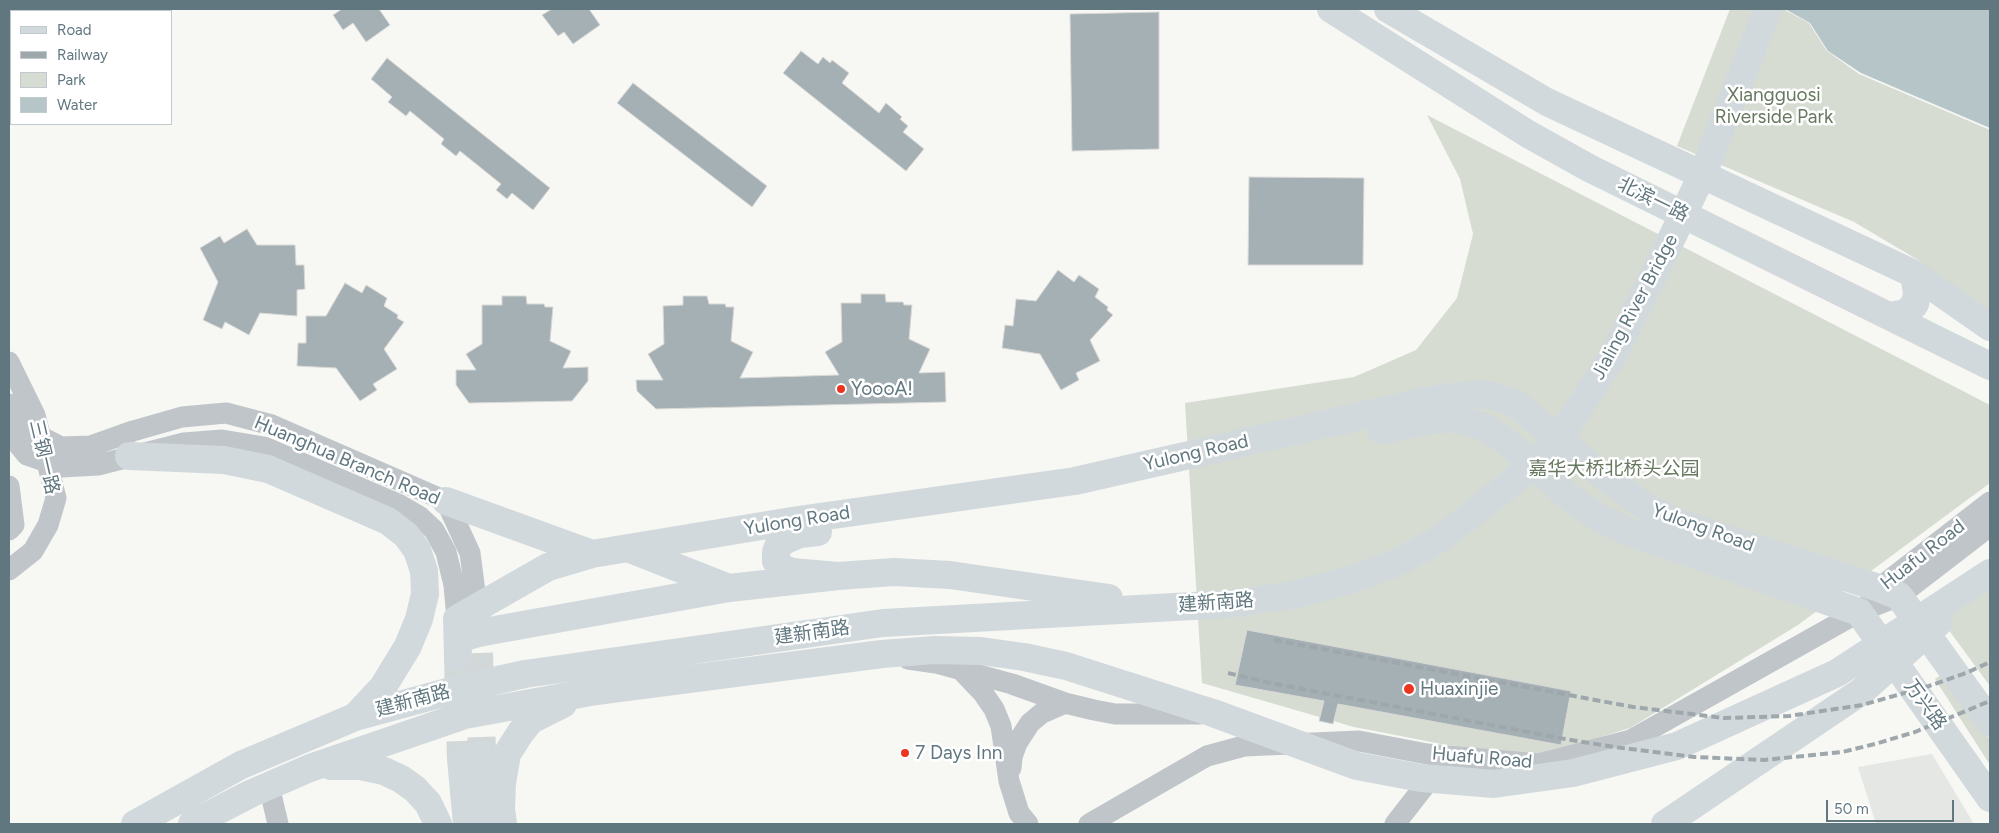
<!DOCTYPE html>
<meta charset="utf-8">
<style>
body{margin:0}
#map{position:relative;width:1999px;height:833px;overflow:hidden;background:#f7f7f4;font-family:Figtree,sans-serif}
canvas{display:block}
.frame{position:absolute;inset:0;border:10px solid #617780;pointer-events:none}
.legend{position:absolute;left:10px;top:10px;width:162px;height:115px;box-sizing:border-box;background:#fff;border:1px solid #c0c9cc;margin:0;padding:6px 9px;list-style:none;font-size:15px;color:#617780}
.legend li{display:flex;align-items:center;gap:10px;height:25px}
.legend b{width:25px;border:1px solid #c0c9cc}
.scale{position:absolute;left:1826px;top:800px;width:128px;height:22px;box-sizing:border-box;border:2px solid #617780;border-top:0;padding-left:6px;font-size:15px;line-height:18px;white-space:nowrap;color:#617780;-webkit-text-stroke:4px #fff;paint-order:stroke}
</style>
<div id="map">
<canvas width="1999" height="833"></canvas>
<div class="frame"></div>
<ul class="legend">
<li><b style="height:6px;background:#d2d9dc"></b>Road</li>
<li><b style="height:6px;background:#9ea8ac"></b>Railway</li>
<li><b style="height:14px;background:#d7dcd3"></b>Park</li>
<li><b style="height:14px;background:#b5c5c8"></b>Water</li>
</ul>
<div class="scale">50 m</div>
</div>
<script>
const g = document.querySelector('canvas').getContext('2d');
g.lineJoin = 'round';
function fillPath(path, color) {
  g.fillStyle = color;
  g.fill(path, 'evenodd');
}
function toPath(rows) {
  const path = new Path2D();
  for (const r of rows) {
    path.moveTo(r[0], r[1]);
    for (let i = 2; i < r.length; i += 2) path.lineTo(r[i], r[i + 1]);
  }
  return path;
}
function trace(path, color, width, dash) {
  g.strokeStyle = color;
  g.lineWidth = width;
  g.lineCap = dash ? 'butt' : 'round';
  g.setLineDash(dash || []);
  g.stroke(path);
}
function write(font, color, halo, rows, align = 'center') {
  g.font = font + ' Figtree,"Noto Sans SC",sans-serif';
  g.lineWidth = 5;
  g.setLineDash([]);
  g.textBaseline = 'middle';
  g.strokeStyle = halo;
  g.fillStyle = color;
  for (const [text, x, y, turn = 0] of rows) {
    g.save();
    g.translate(x, y);
    g.rotate((+turn || 0) * Math.PI / 180);
    g.textAlign = isNaN(turn) ? turn : align;
    if (halo) g.strokeText(text, 0, 0);
    g.fillText(text, 0, 0);
    g.restore();
  }
}
fillPath(toPath([
 [1932,754,1974,824,1876,824,1858,767]
]), '#e5e7e5');
fillPath(toPath([
 [1730,9,1783,9,1809,23,1827,51,1859,74,1990,130,1990,314,1918,260,1854,222,1677,146],
 [1427,115,1990,405,1990,483,1798,625,1630,728,1542,755,1447,745,1354,727,1202,683,1185,403,1354,377,1416,350,1457,298,1473,234,1460,179],
 [1990,564,1990,686,1945,625,1945,606],
 [1944,673,1990,739,1990,765,1935,679]
]), '#d7dcd3');
fillPath(toPath([
 [1785,9,1990,9,1990,128,1861,73,1828,51,1810,23]
]), '#b5c5c8');
const building = toPath([
 [342,9,379,9,390,25,366,42,353,23,343,30,333,15,342,9],
 [552,9,589,9,600,25,573,44,564,32,558,36,542,15,552,9],
 [1159,12,1159,149,1072,151,1070,14,1159,12],
 [801,51,818,64,823,57,830,63,832,60,849,73,842,83,879,113,886,103,902,117,900,119,908,126,903,132,924,149,906,171,783,73,801,51],
 [387,58,550,188,533,210,512,193,507,199,496,190,501,184,460,151,456,156,441,144,444,139,410,111,406,116,388,102,392,97,371,79,387,58],
 [633,83,767,186,752,207,617,103,633,83],
 [1249,177,1364,178,1363,265,1248,265,1249,177],
 [247,229,257,245,295,245,296,265,304,265,305,289,297,290,297,316,260,313,249,335,225,322,222,329,203,320,218,282,200,248,220,236,224,243,247,229],
 [1058,270,1074,282,1079,275,1099,289,1095,297,1108,307,1107,310,1113,315,1090,340,1100,361,1076,373,1079,380,1061,390,1040,354,1002,348,1005,325,1013,326,1016,299,1036,301,1058,270],
 [345,283,362,293,366,285,387,298,384,306,398,315,397,318,404,322,384,349,397,369,373,384,377,390,360,401,336,368,297,366,298,343,306,343,306,316,326,316,345,283],
 [861,294,885,294,886,302,903,302,904,305,912,305,909,339,930,349,919,373,945,372,946,402,656,409,637,391,636,380,663,380,648,354,664,344,663,306,683,305,683,296,707,296,709,304,725,304,726,307,734,307,731,341,753,352,740,378,839,375,825,352,842,342,841,303,861,303,861,294],
 [502,296,526,296,527,304,544,304,545,307,553,307,550,341,571,351,563,368,588,367,588,381,572,401,469,403,456,385,456,370,476,370,466,354,482,344,482,305,502,305,502,296],
 [1247,630,1571,691,1561,745,1338,704,1333,724,1319,721,1324,701,1235,685,1247,630]
]);
fillPath(building, '#a4b0b4');
trace(building, '#d9d8d6', 1);
trace(toPath([
 [479,653,482,754],
 [458,657,461,759]
]), '#d2d7d7', 28, [28, 14]);
trace(toPath([
 [9,362,35,415,56,498,48,525,33,551,9,570],
 [9,404,14,414,36,434,61,447,91,446,133,431,182,417,226,413,272,425,446,501,470,553,477,607],
 [9,433,27,455,62,467,98,465,184,443,222,440,264,447,400,505,419,516,434,530,446,552,454,585,457,619],
 [9,486,14,525,9,530],
 [1871,597,1879,588,1990,502],
 [908,659,936,663,1012,684,1065,703,1094,710,1115,714,1200,714],
 [962,671,983,693,994,709,1001,726,1009,781,1019,813,1028,824],
 [1011,768,1012,757,1017,743,1030,723,1042,713,1065,703],
 [269,786,278,824],
 [1089,824,1207,756,1244,746,1359,741,1427,754,1539,764,1631,740,1859,612,1899,596,1990,526],
 [1395,824,1437,770]
]), '#bfc5c8', 21);
trace(toPath([
 [1331,9,1528,134,1589,168,1990,366],
 [1388,9,1547,102,1914,274,1990,327],
 [1889,316,1906,313,1915,304,1917,293,1914,274],
 [1381,430,1433,420,1457,419,1482,426,1503,439,1574,501,1599,518,1629,532,1859,612,1990,798],
 [129,456,224,460,268,469,388,521,406,535,417,550,424,571,425,594,419,619,408,646,383,687,355,717],
 [446,501,592,554],
 [818,532,800,534,786,540,779,544,776,552,776,561,782,568,792,572,838,576],
 [630,549,729,588],
 [458,639,478,633,729,588,838,576,894,572,950,575,1109,598],
 [458,657,457,619,548,567,592,554,798,520,1075,481,1431,400,1476,394,1494,396,1515,403,1602,475,1644,506,1679,523,1879,588,1899,596,1990,722],
 [482,754,486,813],
 [461,759,467,824],
 [331,766,360,766,384,771,401,779,415,789,428,803,438,824],
 [135,824,241,765,355,717,462,688,525,674,883,623,1229,604,1293,595,1350,580,1401,561,1444,536,1495,496,1535,463,1568,425,1613,356,1654,275,1704,171,1768,9],
 [192,824,250,794,310,768,465,715,596,691,882,654,934,650,981,651,1024,657,1066,666,1213,713,1357,766,1421,778,1494,784,1573,773,1677,746,1837,673,1990,573],
 [503,824,501,809,502,783,507,754,521,732,531,720,563,704],
 [1665,824,1862,691,1939,622]
]), '#d2d9dc', 28);
trace(toPath([
 [1274,640,1633,707,1724,718,1789,716,1862,705,1929,686,1966,673,1990,662],
 [1228,673,1266,682,1565,739,1614,747,1694,757,1764,760,1842,752,1875,744,1915,732,1990,701]
]), '#9ea8ac', 4, [8, 4]);
for (const [x, y, r, color] of [
 [841,389,5,"#ec341f"],
 [1409,689,6,"#ec341f"],
 [905,753,5,"#ec341f"]
]) {
  const dot = new Path2D();
  dot.arc(x, y, r, 0, 2 * Math.PI);
  g.fillStyle = color;
  g.fill(dot);
  trace(dot, '#fff', 2);
}
write('19px', '#677860', '#fff', [
 ["Xiangguosi",1774,95],
 ["Riverside Park",1774,117],
 ["嘉华大桥北桥头公园",1614,469]
]);
write('19px', '#617780', '#fff', [
 ["北滨一路",1653,200,26],
 ["Jialing River Bridge",1635,307,-62],
 ["Yulong Road",1196,453,-13],
 ["三钢一路",44,457,77],
 ["Huanghua Branch Road",347,461,23],
 ["Yulong Road",797,521,-9],
 ["Yulong Road",1703,528,20],
 ["Huafu Road",1923,555,-38],
 ["建新南路",1216,603,-4],
 ["建新南路",812,633,-8],
 ["建新南路",413,701,-15],
 ["万兴路",1925,705,54],
 ["Huafu Road",1482,758,5]
]);
write('19px', '#617780', '#fff', [
 ["YoooA!",851,389],
 ["Huaxinjie",1420,689],
 ["7 Days Inn",915,753]
], 'left');
</script>
